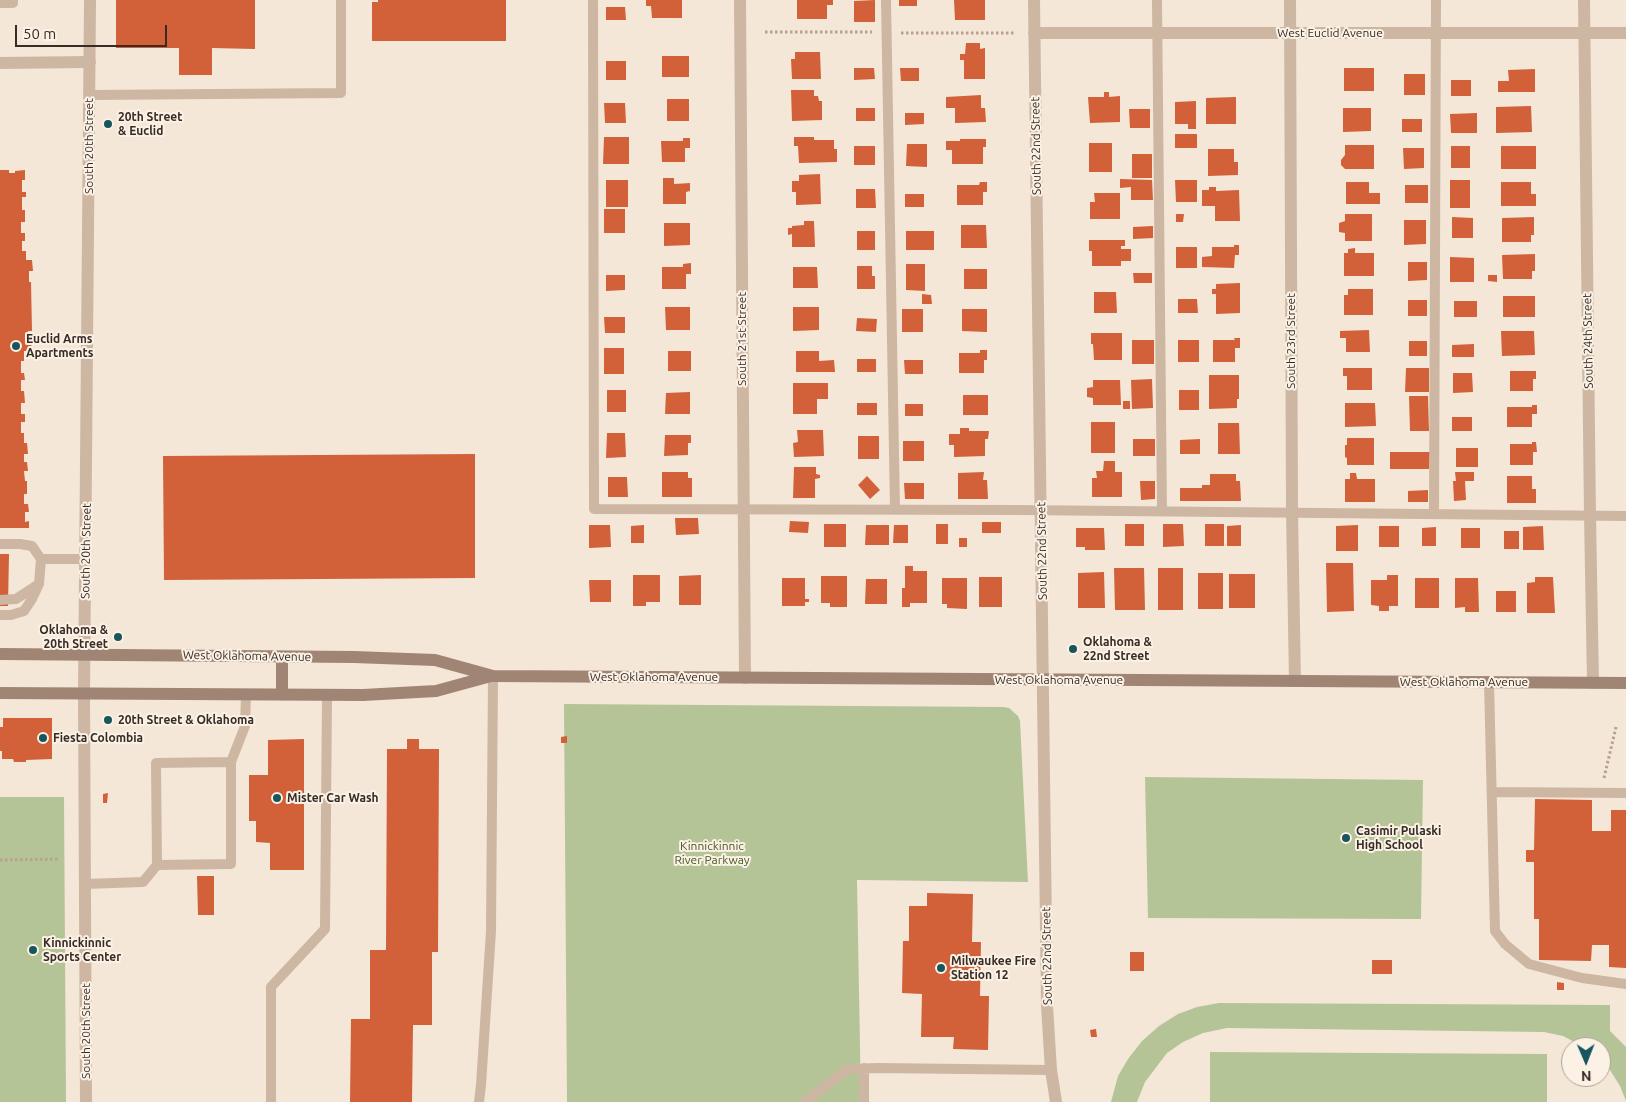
<!DOCTYPE html>
<style>
body{margin:0}
#map{position:relative;width:1626px;height:1102px;overflow:hidden;background:#f4e7d8;font-family:Ubuntu,sans-serif}
canvas{display:block}
.north{position:absolute;left:1561px;top:1037px;width:50px;height:50px;box-sizing:border-box;background:#fbf1e5;border:1px solid #ada299;border-radius:50%;rotate:179deg;font-size:14px;font-weight:700;line-height:20px;text-align:center;color:#372b26}
.north::after{content:'';display:block;margin:auto;width:18px;height:22px;background:#17565c;clip-path:polygon(50% 0,100% 100%,50% 72%,0 100%)}
.scale{position:absolute;left:15px;top:25px;width:152px;height:22px;box-sizing:border-box;border:2px solid #372b26;border-top:0;padding-left:6px;font-size:15px;line-height:18px;white-space:nowrap;color:#372b26;-webkit-text-stroke:4px #fbf1e5;paint-order:stroke}
</style>
<div id="map">
<canvas width="1626" height="1102"></canvas>
<div class="north">N</div>
<div class="scale">50 m</div>
</div>
<script>
const g = document.querySelector('canvas').getContext('2d');
g.lineJoin = 'round';
function fillPath(path, color) {
  g.fillStyle = color;
  g.fill(path, 'evenodd');
}
function toPath(rows) {
  const path = new Path2D();
  for (const r of rows) {
    path.moveTo(r[0], r[1]);
    for (let i = 2; i < r.length; i += 2) path.lineTo(r[i], r[i + 1]);
  }
  return path;
}
function trace(path, color, width, dash) {
  g.strokeStyle = color;
  g.lineWidth = width;
  g.lineCap = dash ? 'butt' : 'round';
  g.setLineDash(dash || []);
  g.stroke(path);
}
function write(font, color, halo, rows, align = 'center') {
  g.font = font + ' Ubuntu,sans-serif';
  g.lineWidth = 4;
  g.setLineDash([]);
  g.textBaseline = 'middle';
  g.strokeStyle = halo;
  g.fillStyle = color;
  for (const [text, x, y, turn = 0] of rows) {
    g.save();
    g.translate(x, y);
    g.rotate((+turn || 0) * Math.PI / 180);
    g.textAlign = isNaN(turn) ? turn : align;
    if (halo) g.strokeText(text, 0, 0);
    g.fillText(text, 0, 0);
    g.restore();
  }
}
fillPath(toPath([
 [564,704,1003,707,1009,708,1018,716,1020,721,1028,882,857,880,861,1102,567,1102],
 [1145,777,1423,780,1421,919,1148,918],
 [0,797,64,797,66,1102,0,1102],
 [1219,1003,1610,1005,1610,1031,1626,1047,1626,1101,1620,1086,1610,1070,1601,1060,1601,1047,1584,1047,1563,1036,1544,1032,1227,1028,1203,1033,1183,1042,1167,1053,1145,1082,1137,1102,1111,1102,1118,1076,1128,1059,1142,1041,1159,1026,1178,1014,1197,1007],
 [1210,1052,1547,1054,1547,1102,1210,1102]
]), '#b4c497');
fillPath(toPath([
 [116,0,255,0,255,49,212,48,212,75,179,75,179,48,116,48],
 [378,0,506,0,506,41,372,41,372,2,378,2],
 [646,0,682,0,682,18,652,18,651,6,646,6],
 [797,0,833,0,833,5,827,5,827,19,797,19],
 [875,0,875,22,854,22,854,1],
 [899,0,917,0,917,6,899,6],
 [954,0,985,0,985,20,955,20],
 [606,7,625,7,626,20,606,20],
 [966,43,980,43,980,49,985,48,985,79,964,79,964,60,960,60,960,54,965,54],
 [795,52,820,52,821,79,792,79,791,59,795,59],
 [662,56,689,56,689,77,662,77],
 [606,61,626,61,626,80,606,80],
 [854,68,874,68,875,79,854,80],
 [900,68,919,68,919,81,901,81],
 [1344,68,1374,68,1374,91,1344,91],
 [1535,69,1535,92,1498,92,1498,81,1509,81,1508,70],
 [1404,74,1425,74,1425,95,1404,95],
 [1451,80,1471,80,1471,96,1451,96],
 [791,90,814,90,814,96,818,96,819,101,822,101,822,120,792,121],
 [1104,92,1109,92,1109,97,1120,96,1120,122,1090,123,1088,97,1104,97],
 [981,95,981,108,985,108,986,122,955,123,955,108,946,108,946,97],
 [1236,97,1236,124,1206,124,1206,98],
 [667,99,689,99,689,121,667,121],
 [1196,101,1196,129,1188,129,1188,124,1175,124,1175,102],
 [604,103,625,103,626,123,605,123],
 [1531,106,1532,132,1496,133,1496,107],
 [856,108,875,108,875,121,856,121],
 [1343,108,1371,108,1371,131,1343,132],
 [1129,109,1150,109,1150,128,1130,128],
 [905,113,924,113,924,124,905,125],
 [1477,113,1477,133,1451,133,1450,114],
 [1402,119,1422,119,1422,132,1402,132],
 [1175,134,1197,134,1197,148,1175,148],
 [604,137,629,137,629,164,603,164],
 [794,137,814,137,814,140,834,140,834,149,837,149,837,162,799,163,798,146,794,146],
 [683,138,690,138,690,148,685,148,685,162,662,162,661,141,683,141],
 [960,139,986,139,986,147,983,147,983,164,952,164,952,150,946,150,946,141,960,141],
 [1089,143,1112,143,1112,172,1089,172],
 [907,144,927,144,927,167,906,166],
 [1345,145,1374,145,1374,169,1345,169,1341,165,1341,160,1345,155],
 [854,146,875,146,875,165,854,165],
 [1451,146,1470,146,1470,168,1451,168],
 [1501,146,1536,146,1536,169,1501,169],
 [1403,148,1424,148,1424,168,1404,169],
 [1208,149,1234,149,1234,162,1238,162,1238,175,1208,176],
 [1132,154,1152,154,1152,178,1132,178],
 [0,170,9,170,9,173,15,173,15,171,25,170,25,180,22,180,22,192,26,192,26,197,22,197,22,210,25,210,25,222,21,222,21,233,25,233,25,241,22,241,22,251,26,251,26,260,32,260,33,271,29,271,29,282,31,282,32,331,28,331,29,342,31,341,32,351,24,351,24,361,21,361,21,373,24,373,25,380,21,380,21,391,24,391,25,403,21,403,21,414,25,414,25,422,21,422,21,433,24,433,24,443,27,443,28,454,24,454,24,462,27,462,28,471,24,471,25,481,27,481,27,494,24,494,24,504,28,504,29,512,25,512,25,522,29,521,29,528,0,528],
 [820,174,821,204,796,205,796,192,792,192,792,181,799,181,799,175],
 [663,178,674,178,674,184,690,183,690,191,686,192,686,204,663,204],
 [1120,179,1152,180,1153,200,1131,200,1131,187,1120,188],
 [606,180,628,180,628,207,606,207],
 [1175,180,1197,180,1197,202,1176,202],
 [1450,180,1470,180,1470,208,1450,208],
 [980,182,987,182,987,192,983,192,983,205,957,205,957,185,979,185],
 [1346,182,1369,182,1369,193,1380,193,1380,204,1346,204],
 [1501,182,1531,182,1531,194,1536,194,1536,206,1501,206],
 [1405,185,1428,185,1428,203,1405,203],
 [1209,187,1216,187,1216,191,1239,190,1240,221,1215,221,1215,206,1202,206,1202,190,1209,190],
 [856,189,875,189,876,208,856,208],
 [1094,193,1120,193,1120,219,1090,219,1090,202,1095,202],
 [905,194,924,194,924,207,905,207],
 [604,209,625,209,625,233,604,233],
 [1176,214,1184,214,1183,222,1176,222],
 [1345,214,1372,214,1372,241,1345,241,1345,233,1339,232,1339,223,1345,221],
 [1452,217,1473,218,1473,238,1452,238],
 [1534,217,1534,235,1531,235,1531,242,1502,242,1502,218],
 [1404,220,1426,220,1426,244,1404,245],
 [804,221,814,221,815,247,792,247,792,234,788,235,788,228,792,228,792,226,804,225],
 [664,223,690,223,690,245,664,246],
 [961,225,986,225,987,248,961,248],
 [1153,226,1153,238,1133,239,1133,227],
 [857,231,875,231,875,250,857,250],
 [906,231,934,231,934,250,906,250],
 [1089,240,1125,240,1125,246,1121,246,1121,249,1131,249,1131,261,1121,261,1121,266,1092,266,1092,251,1089,251],
 [1234,245,1239,245,1239,255,1235,255,1234,268,1202,267,1202,257,1212,256,1212,247,1234,247],
 [1176,247,1197,247,1197,268,1176,268],
 [1355,248,1355,253,1374,253,1374,276,1344,276,1344,253,1348,253,1348,249],
 [1535,254,1535,271,1532,271,1532,279,1503,279,1502,255],
 [1450,257,1474,258,1474,282,1450,282],
 [1408,262,1427,262,1427,280,1408,281],
 [691,263,691,274,686,274,686,289,662,289,662,267,683,267,683,264],
 [906,264,925,264,925,291,906,290],
 [857,266,872,266,872,276,875,276,875,289,857,289],
 [793,267,817,267,818,288,793,288],
 [964,269,987,269,987,289,964,289],
 [1133,273,1152,273,1152,283,1134,283],
 [606,275,625,275,625,290,606,291],
 [1488,275,1497,275,1497,282,1488,281],
 [1240,283,1240,313,1216,314,1216,294,1212,294,1212,289,1216,289,1216,284],
 [1348,289,1373,289,1373,315,1344,315,1344,295,1348,295],
 [1094,292,1116,292,1117,313,1094,313],
 [922,294,931,295,932,304,922,304],
 [1503,296,1535,296,1535,317,1503,317],
 [1178,299,1197,299,1198,313,1178,313],
 [1408,300,1427,300,1427,316,1408,316],
 [1454,301,1477,301,1477,317,1454,317],
 [665,307,690,307,690,330,666,330],
 [793,307,819,307,819,330,793,331],
 [902,309,923,309,923,332,902,332],
 [962,309,987,309,987,332,962,331],
 [604,317,625,317,625,333,605,333],
 [857,318,877,319,876,332,856,331],
 [1369,330,1370,352,1346,352,1346,338,1340,338,1340,331],
 [1501,331,1534,331,1535,355,1502,356],
 [1091,333,1122,333,1122,360,1094,360,1093,344,1091,344],
 [1234,338,1240,338,1240,348,1235,348,1235,362,1213,362,1213,340,1235,340],
 [1132,340,1154,340,1154,364,1132,364],
 [1178,340,1199,340,1199,362,1178,362],
 [1409,341,1427,341,1427,356,1409,356],
 [1474,344,1474,357,1452,357,1452,345],
 [604,348,624,348,624,374,604,374],
 [980,350,987,350,987,360,984,360,984,373,959,373,959,353,980,353],
 [668,351,691,351,691,371,668,371],
 [796,351,819,351,819,361,834,360,835,372,796,372],
 [857,359,876,359,876,372,857,372],
 [904,360,923,360,923,374,905,374],
 [1343,368,1372,368,1372,390,1347,390,1347,376,1343,376],
 [1406,368,1429,368,1429,392,1405,392],
 [1510,371,1536,371,1536,379,1533,379,1533,391,1510,391],
 [1453,373,1472,373,1473,392,1453,393],
 [1209,375,1239,375,1239,399,1237,399,1237,408,1209,409],
 [1152,379,1153,408,1132,409,1131,380],
 [1093,380,1120,380,1121,405,1093,405,1093,398,1087,397,1087,388,1093,387],
 [793,383,828,383,828,399,817,399,817,414,793,414],
 [607,390,626,390,626,412,607,412],
 [1179,390,1199,390,1199,410,1179,410],
 [690,392,690,414,665,414,666,393],
 [963,395,988,395,988,415,963,415],
 [1409,396,1428,396,1429,431,1410,431],
 [1123,401,1130,401,1130,409,1123,409],
 [857,403,877,403,877,415,857,415],
 [1345,403,1375,403,1376,426,1345,427],
 [905,404,923,404,923,416,905,416],
 [1532,405,1537,405,1537,414,1532,414,1532,427,1507,427,1507,407,1532,407],
 [1452,417,1472,417,1472,431,1452,431],
 [1091,422,1115,422,1115,453,1091,453],
 [1218,423,1239,423,1240,454,1218,454],
 [960,428,969,428,969,431,989,431,988,439,985,439,985,456,954,457,954,445,949,445,949,434,960,434],
 [797,430,823,430,824,456,794,457,793,443,798,442],
 [607,433,625,433,626,457,606,458],
 [665,435,691,435,691,443,688,443,688,455,664,456],
 [858,436,879,436,879,459,858,459],
 [1347,438,1374,438,1374,465,1347,465,1347,458,1345,457,1345,445,1347,445],
 [1133,439,1155,439,1155,456,1133,456],
 [1200,439,1200,454,1180,454,1180,440],
 [903,441,924,441,924,461,903,461],
 [1532,442,1536,442,1537,452,1533,452,1533,465,1510,465,1510,444,1532,444],
 [1456,448,1478,448,1478,467,1456,467],
 [1390,452,1430,452,1429,469,1390,469],
 [475,454,475,578,164,580,163,456],
 [1104,461,1115,461,1115,472,1122,472,1122,497,1092,497,1092,478,1097,478,1096,471,1103,471],
 [794,467,816,467,816,474,820,475,820,478,815,479,815,498,793,498],
 [662,472,688,472,688,478,692,478,692,497,662,497],
 [984,472,983,480,987,480,988,499,958,499,958,473],
 [1455,472,1474,472,1474,481,1465,481,1466,500,1454,501,1453,481,1456,481],
 [1350,473,1356,473,1357,479,1375,479,1375,502,1345,502,1345,479,1350,479],
 [1210,474,1236,474,1236,481,1240,481,1241,501,1180,501,1180,488,1202,488,1202,485,1210,485],
 [867,476,880,490,870,499,858,485],
 [1507,476,1532,476,1532,489,1536,489,1536,503,1507,503],
 [608,477,627,477,628,497,608,497],
 [1140,481,1155,481,1155,499,1141,500],
 [904,483,924,483,924,499,905,499],
 [1428,490,1428,502,1408,502,1408,491],
 [675,518,698,518,699,534,676,535],
 [790,521,809,522,808,533,789,532],
 [982,522,1001,522,1001,533,982,533],
 [824,524,846,524,846,547,824,547],
 [936,524,948,524,948,544,936,544],
 [1125,524,1144,524,1144,546,1125,546],
 [1163,524,1183,524,1184,546,1163,547],
 [1205,524,1224,524,1224,546,1205,546],
 [589,525,610,525,611,547,589,548],
 [644,525,644,543,631,543,631,526],
 [866,525,889,525,889,545,865,545],
 [894,525,908,525,908,543,893,543],
 [1241,525,1241,546,1227,546,1227,526],
 [1358,525,1358,551,1336,551,1336,526],
 [1379,526,1399,526,1399,547,1379,547],
 [1543,526,1544,550,1523,550,1523,527],
 [1436,527,1436,546,1422,546,1422,528],
 [1076,528,1104,528,1105,550,1085,550,1085,547,1076,547],
 [1461,528,1480,528,1480,548,1461,548],
 [1504,531,1519,531,1519,549,1504,549],
 [959,538,967,538,967,547,959,547],
 [0,554,9,554,8,606,0,606],
 [1326,563,1353,563,1354,611,1327,612],
 [905,566,913,566,913,571,927,571,927,603,910,603,910,607,902,607,902,588,905,588],
 [1114,568,1144,568,1145,610,1115,610],
 [1158,568,1183,568,1183,610,1158,610],
 [1104,572,1105,608,1078,608,1078,573],
 [1198,573,1223,573,1223,609,1198,609],
 [1229,574,1255,574,1255,608,1229,608],
 [633,575,660,575,660,602,646,602,646,606,633,606],
 [701,575,701,605,679,605,679,576],
 [1387,575,1398,575,1398,606,1389,606,1389,611,1379,611,1379,606,1371,605,1371,580,1387,580],
 [821,576,847,576,847,607,830,607,830,603,821,603],
 [979,577,1002,577,1002,607,979,607],
 [1535,577,1553,577,1555,613,1527,613,1527,583,1535,582],
 [782,578,805,578,805,599,809,599,809,602,805,602,805,606,782,606],
 [942,578,967,578,967,609,947,608,947,604,942,604],
 [1415,578,1439,578,1439,608,1415,608],
 [1455,578,1478,578,1479,612,1465,612,1465,607,1455,608],
 [866,579,887,579,887,604,865,604],
 [589,580,611,580,611,602,590,602],
 [1496,591,1516,591,1516,612,1496,612],
 [3,718,52,718,52,759,26,760,26,762,14,762,13,759,2,759,2,751,0,751,0,727,3,727],
 [567,736,567,743,561,743,561,737],
 [304,739,304,870,270,870,270,843,256,842,256,821,249,821,249,775,268,775,268,740],
 [407,739,419,739,419,749,439,749,438,952,432,952,432,1025,413,1025,412,1102,350,1102,351,1019,370,1019,370,950,386,950,387,749,407,749],
 [108,793,107,803,103,803,103,794],
 [1535,799,1592,800,1592,831,1611,831,1611,810,1626,810,1626,968,1609,967,1609,945,1592,945,1591,961,1539,960,1539,919,1534,919,1534,862,1526,862,1526,850,1534,850],
 [197,876,214,876,214,915,198,915],
 [927,893,973,894,972,942,981,942,980,996,989,996,988,1050,953,1049,954,1037,921,1037,922,994,902,993,903,941,909,941,909,906,927,906],
 [1130,952,1144,952,1144,971,1130,971],
 [1372,960,1392,960,1392,974,1372,974],
 [1557,982,1564,983,1564,990,1557,990],
 [1096,1029,1097,1037,1091,1037,1090,1030]
]), '#d26038');
trace(toPath([
 [765,32,872,32],
 [901,33,1016,33],
 [1604,778,1616,727],
 [0,860,59,859]
]), '#b9a18d', 3, [2.5, 2.5]);
trace(toPath([
 [593,0,594,509,1018,510,1626,516],
 [886,0,895,509],
 [1157,0,1162,511],
 [0,3,13,3,13,0],
 [90,95,341,93,341,0],
 [1434,514,1436,0],
 [0,544,20,544,32,546,41,559,39,584,32,599,24,611,11,615,0,615],
 [41,559,85,559],
 [0,600,16,599,39,584],
 [1489,682,1495,931,1505,944,1529,964,1582,978,1626,984],
 [1492,792,1626,793],
 [157,865,231,864,231,762],
 [85,884,143,882,157,865,156,763,231,762,245,726,246,695],
 [864,1068,864,1102],
 [271,1102,271,987,325,929,327,696],
 [479,1102,481,1085,491,931,493,676],
 [805,1102,848,1069,878,1068,1051,1070]
]), '#cdb7a3', 10);
trace(toPath([
 [740,0,745,678],
 [1034,0,1047,1006,1051,1070,1056,1102],
 [1290,0,1292,512,1295,681],
 [1584,0,1590,516,1593,683],
 [1034,33,1626,33],
 [0,63,90,62]
]), '#cdb7a3', 12);
trace(toPath([
 [86,1102,84,693,90,0]
]), '#cdb7a3', 12);
trace(toPath([
 [0,654,354,657,435,660,493,676,1626,683],
 [282,657,282,695],
 [0,693,363,695,436,691,491,676]
]), '#a18574', 12);
for (const [x, y, r, color] of [
 [108,124,5,"#17565c"],
 [16,346,5,"#17565c"],
 [118,637,5,"#17565c"],
 [1073,649,5,"#17565c"],
 [108,720,5,"#17565c"],
 [43,738,5,"#17565c"],
 [277,798,5,"#17565c"],
 [1346,838,5,"#17565c"],
 [33,950,5,"#17565c"],
 [941,968,5,"#17565c"]
]) {
  const dot = new Path2D();
  dot.arc(x, y, r, 0, 2 * Math.PI);
  g.fillStyle = color;
  g.fill(dot);
  trace(dot, '#fbf1e5', 2);
}
write('12px', '#372b26', '#fbf1e5', [
 ["West Euclid Avenue",1330,33],
 ["South 20th Street",89,146,-90],
 ["South 22nd Street",1036,146,-91],
 ["South 21st Street",742,339,-90],
 ["South 23rd Street",1291,341,-90],
 ["South 24th Street",1588,341,-91],
 ["South 20th Street",86,551,-89],
 ["South 22nd Street",1042,551,-91],
 ["West Oklahoma Avenue",247,656,1],
 ["West Oklahoma Avenue",654,677],
 ["West Oklahoma Avenue",1059,680],
 ["West Oklahoma Avenue",1464,682],
 ["South 22nd Street",1047,956,-91],
 ["South 20th Street",86,1031,-90]
]);
write('bold 12px', '#372b26', '#fbf1e5', [
 ["20th Street",118,117],
 ["& Euclid",118,131],
 ["Euclid Arms",26,339],
 ["Apartments",26,353],
 ["Oklahoma &",108,630,"right"],
 ["20th Street",108,644,"right"],
 ["Oklahoma &",1083,642],
 ["22nd Street",1083,656],
 ["20th Street & Oklahoma",118,720],
 ["Fiesta Colombia",53,738],
 ["Mister Car Wash",287,798],
 ["Casimir Pulaski",1356,831],
 ["High School",1356,845],
 ["Kinnickinnic",43,943],
 ["Sports Center",43,957],
 ["Milwaukee Fire",951,961],
 ["Station 12",951,975]
], 'left');
write('12px', '#455827', '#fbf1e5', [
 ["Kinnickinnic",712,846],
 ["River Parkway",712,860]
]);
</script>
